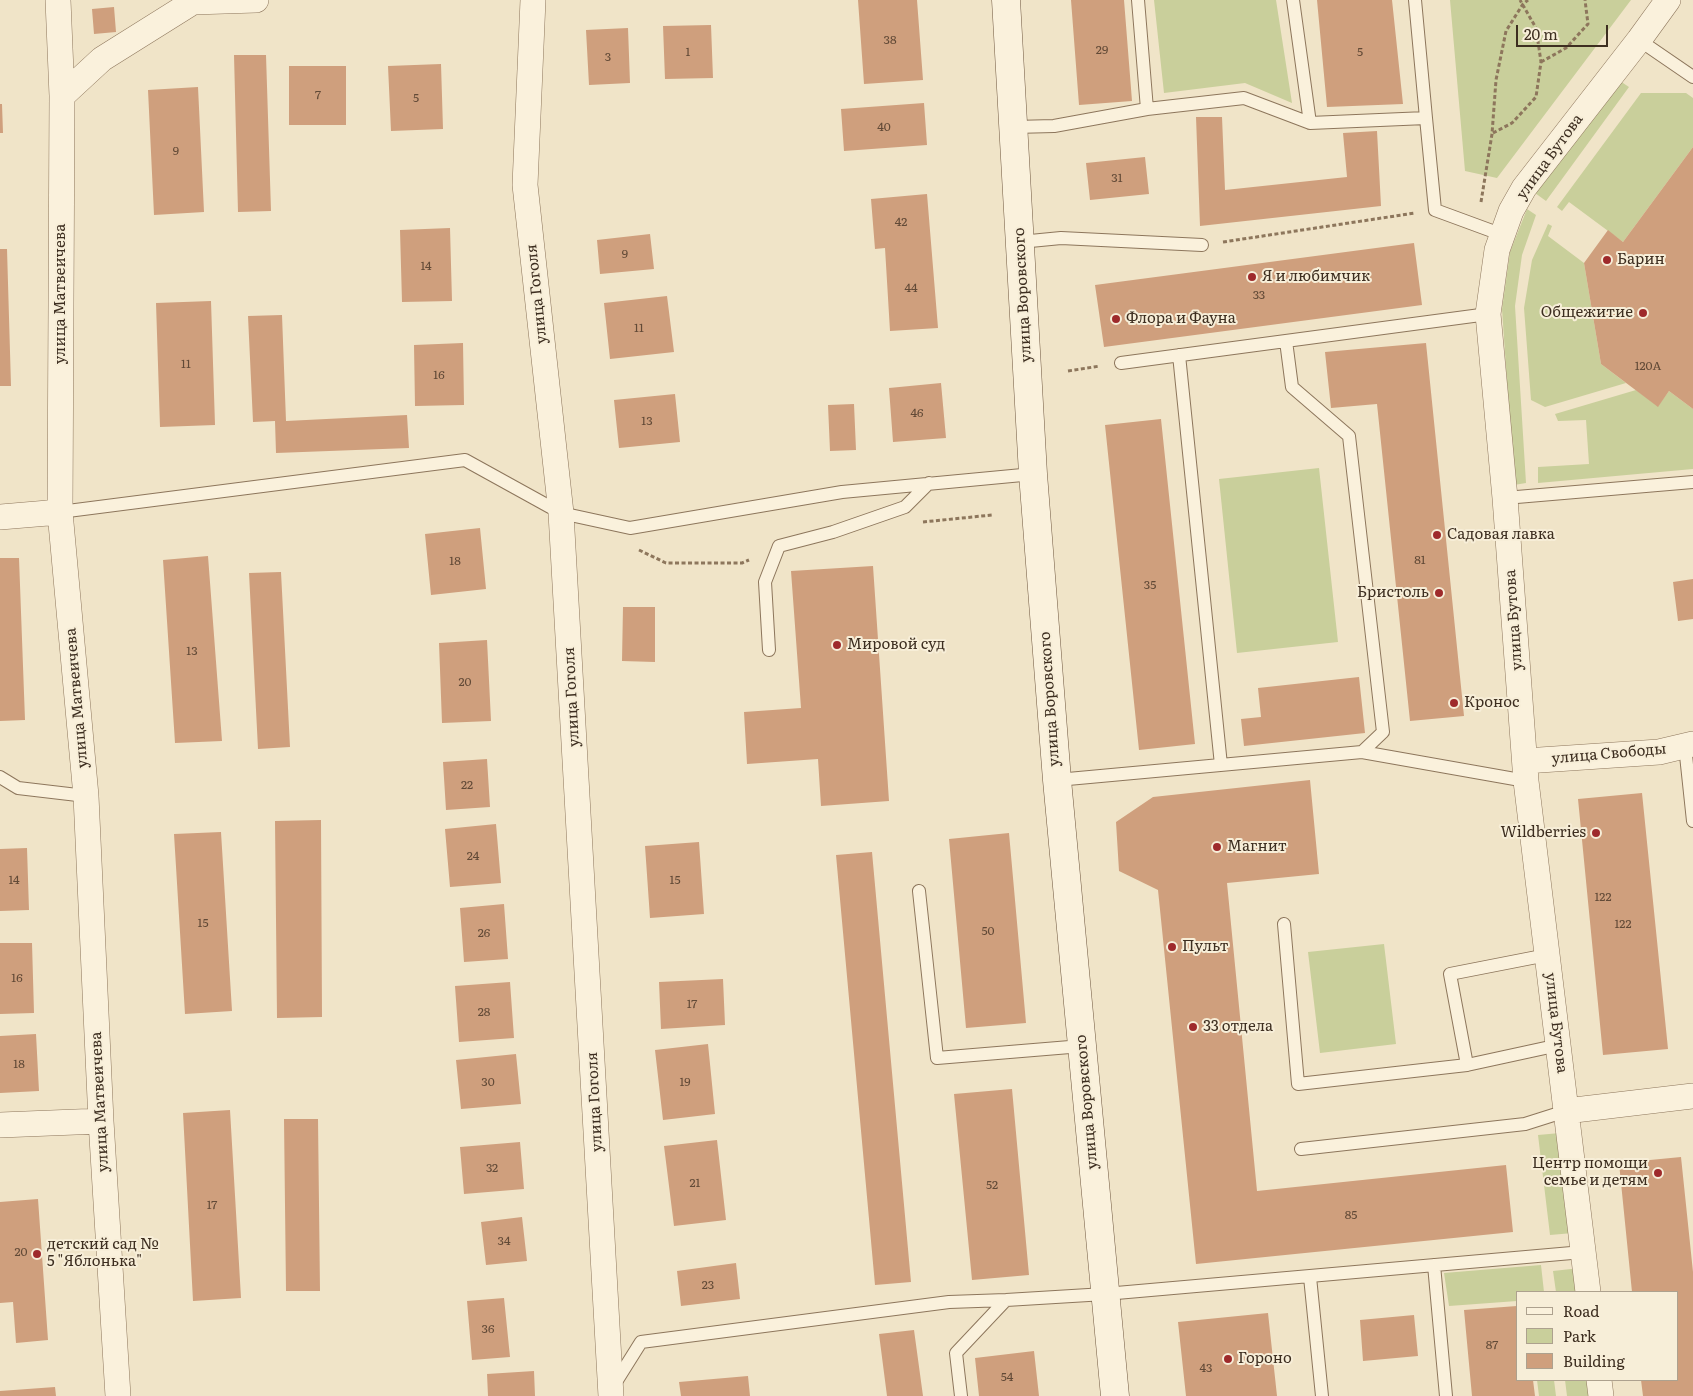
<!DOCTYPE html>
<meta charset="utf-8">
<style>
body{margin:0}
#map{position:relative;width:1693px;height:1396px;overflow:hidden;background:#f0e4c8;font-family:Literata,serif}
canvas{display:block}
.legend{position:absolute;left:1516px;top:1291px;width:162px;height:90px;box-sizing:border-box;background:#f7eed8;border:1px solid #ada18e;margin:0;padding:6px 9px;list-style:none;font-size:15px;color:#3d2e20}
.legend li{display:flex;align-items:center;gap:10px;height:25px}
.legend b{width:25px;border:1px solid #ada18e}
.scale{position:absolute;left:1516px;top:25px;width:92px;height:22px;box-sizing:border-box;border:2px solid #3d2e20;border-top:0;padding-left:6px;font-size:15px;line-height:18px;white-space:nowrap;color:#3d2e20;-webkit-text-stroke:4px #f7eed8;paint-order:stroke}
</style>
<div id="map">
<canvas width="1693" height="1396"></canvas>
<ul class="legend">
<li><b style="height:6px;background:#faf1dc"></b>Road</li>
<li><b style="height:14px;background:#c9cf9b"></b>Park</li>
<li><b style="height:14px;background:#cf9f7d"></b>Building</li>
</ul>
<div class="scale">20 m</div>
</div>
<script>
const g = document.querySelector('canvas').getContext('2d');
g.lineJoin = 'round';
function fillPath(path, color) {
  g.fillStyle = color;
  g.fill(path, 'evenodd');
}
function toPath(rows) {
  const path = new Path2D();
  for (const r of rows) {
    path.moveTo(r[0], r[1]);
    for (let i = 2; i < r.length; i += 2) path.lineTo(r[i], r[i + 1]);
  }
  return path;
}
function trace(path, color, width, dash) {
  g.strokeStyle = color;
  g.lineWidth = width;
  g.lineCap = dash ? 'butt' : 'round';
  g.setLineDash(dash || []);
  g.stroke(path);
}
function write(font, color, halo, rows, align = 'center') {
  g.font = font + ' Literata,serif';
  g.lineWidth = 4;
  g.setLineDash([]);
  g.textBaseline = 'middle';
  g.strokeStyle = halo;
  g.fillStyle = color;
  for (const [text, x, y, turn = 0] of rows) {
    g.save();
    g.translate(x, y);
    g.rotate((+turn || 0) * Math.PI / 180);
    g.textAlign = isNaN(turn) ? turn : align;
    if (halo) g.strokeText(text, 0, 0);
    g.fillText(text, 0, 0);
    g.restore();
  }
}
fillPath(toPath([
 [1154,0,1276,0,1292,103,1245,83,1164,93],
 [1450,0,1631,0,1497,178,1465,171],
 [1620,81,1629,87,1546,201,1535,193],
 [1641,93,1686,93,1693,98,1693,147,1623,242,1569,202,1562,211,1557,207],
 [1527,209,1536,215,1522,255,1515,306,1526,483,1514,485,1502,309,1510,252],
 [1548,224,1552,226,1548,236,1584,263,1601,364,1626,383,1545,407,1531,400,1524,308,1532,260],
 [1636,390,1658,406,1669,391,1693,409,1693,469,1538,483,1538,467,1589,464,1586,420,1558,421,1555,414],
 [1319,468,1338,642,1237,653,1219,479],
 [1384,944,1396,1044,1320,1053,1308,952],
 [1560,1133,1573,1233,1550,1235,1538,1135],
 [1541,1265,1544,1292,1517,1292,1517,1301,1449,1306,1444,1273],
 [1580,1268,1583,1292,1556,1292,1553,1271],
 [1537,1380,1554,1380,1556,1396,1539,1396],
 [1565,1380,1592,1380,1594,1396,1567,1396]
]), '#c9cf9b');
fillPath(toPath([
 [858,0,917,0,923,80,864,84],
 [1071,0,1124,0,1132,101,1079,105],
 [1317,0,1392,0,1403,104,1327,107],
 [114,7,116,32,94,34,92,9],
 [711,25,713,78,665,79,663,26],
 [628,28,630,83,589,85,586,30],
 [234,55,266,55,271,211,238,212],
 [441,64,443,129,391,131,388,66],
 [289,66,346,66,346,125,289,125],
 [198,87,204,212,154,215,148,90],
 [924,103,927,145,844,151,841,109],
 [0,104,2,104,3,133,0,133],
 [1196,117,1222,117,1225,190,1347,177,1343,133,1377,131,1381,206,1200,226],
 [1693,147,1693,409,1669,391,1658,407,1601,364,1584,263,1608,230,1623,242],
 [1145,157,1149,194,1090,200,1086,163],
 [927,194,938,328,890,331,885,248,875,249,871,199],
 [450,228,452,301,402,302,400,230],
 [650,234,654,269,600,274,597,240],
 [1414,243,1422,305,1104,347,1095,285],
 [0,249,7,249,11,386,0,386],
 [667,296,674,352,610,359,604,303],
 [211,301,215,425,160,427,156,303],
 [282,315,286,421,407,415,409,448,276,453,275,421,253,422,248,316],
 [463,343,464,405,415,406,414,345],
 [1426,343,1464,716,1410,721,1377,404,1331,408,1325,352],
 [941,383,946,438,893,442,889,388],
 [675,394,680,442,619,448,614,400],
 [854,404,856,450,830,451,828,405],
 [1161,419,1195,744,1139,750,1105,425],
 [480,528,486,589,431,595,425,534],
 [208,556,222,741,175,743,163,560],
 [0,558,19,558,25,720,0,721],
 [873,566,889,801,821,806,818,759,747,764,744,712,801,708,791,571],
 [281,572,290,747,258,749,249,573],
 [1693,579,1693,619,1678,621,1673,582],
 [623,607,655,607,655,662,622,661],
 [487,640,491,721,442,723,439,643],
 [1359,677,1365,733,1244,746,1241,719,1261,717,1258,688],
 [487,759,490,807,446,810,443,762],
 [1310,780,1319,874,1227,883,1257,1191,1506,1165,1513,1232,1196,1264,1158,890,1119,871,1116,822,1153,797],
 [1642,793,1668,1049,1603,1055,1578,799],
 [321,820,322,1017,277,1018,275,821],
 [496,824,501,883,450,887,445,829],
 [221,832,232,1011,185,1014,174,834],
 [1009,833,1026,1023,966,1028,949,839],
 [699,842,704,914,650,918,645,846],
 [27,848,29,910,0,911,0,849],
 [872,852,911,1282,875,1285,836,855],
 [504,904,508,959,464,962,460,908],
 [0,943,32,943,34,1013,0,1014],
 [723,979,725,1025,661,1029,659,982],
 [510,982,514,1038,459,1042,455,986],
 [36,1034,39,1091,0,1093,0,1036],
 [708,1044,715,1114,663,1120,655,1050],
 [516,1054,521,1104,461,1109,456,1060],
 [1012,1089,1029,1275,972,1280,954,1094],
 [230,1110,241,1298,193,1301,183,1113],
 [284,1119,318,1119,320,1291,286,1291],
 [717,1140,726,1220,674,1226,664,1146],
 [520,1142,524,1189,464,1194,460,1147],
 [1681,1157,1693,1272,1693,1396,1643,1396,1641,1380,1677,1380,1677,1292,1632,1292,1619,1163],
 [38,1199,48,1340,16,1343,13,1302,0,1303,0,1202],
 [522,1217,527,1261,486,1265,481,1222],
 [736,1263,740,1299,681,1306,677,1271],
 [504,1298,510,1357,472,1360,467,1301],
 [1517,1306,1517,1380,1533,1380,1535,1396,1472,1396,1464,1310],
 [1268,1313,1277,1396,1186,1396,1178,1322],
 [1414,1315,1418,1356,1363,1361,1360,1320],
 [914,1330,923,1396,887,1396,879,1334],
 [1034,1351,1039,1396,979,1396,975,1358],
 [534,1371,535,1396,488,1396,487,1374],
 [748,1376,750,1396,681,1396,679,1382],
 [55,1387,56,1396,0,1396,0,1391]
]), '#cf9f7d');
const lane = toPath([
 [1138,0,1147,109],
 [1293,0,1310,123,1426,118,1435,210,1503,235],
 [1415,0,1426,118],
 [1639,40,1693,77],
 [1014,127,1054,126,1147,109,1244,98,1310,123],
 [1020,242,1061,238,1202,245],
 [1286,341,1292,387,1349,436,1383,732,1362,752],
 [1179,355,1221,765],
 [1121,363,1488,314],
 [1505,498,1693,482],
 [60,512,465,460,561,513,630,528,842,492,1033,474],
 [769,650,765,582,779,546,833,532,905,507,929,483],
 [1685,746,1693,821],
 [0,777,18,788,86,796],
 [1057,780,1362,752,1526,781],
 [919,891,937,1058,1082,1046],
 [1284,924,1298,1084,1467,1065,1559,1045],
 [1467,1065,1450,974,1547,955],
 [1301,1149,1525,1124,1566,1111],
 [1434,1265,1446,1396],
 [1310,1277,1322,1396],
 [614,1385,641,1342,949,1302,1006,1300,1105,1294,1583,1252],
 [961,1396,956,1353,1006,1300]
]);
const street = toPath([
 [58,0,62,96,60,512,86,796,101,1121,118,1396],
 [188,0,193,2,256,0],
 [533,0,525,185,561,513,611,1396],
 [62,96,102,59,193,2],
 [0,517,60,512],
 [1525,761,1659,752,1693,744],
 [1566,1111,1693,1096],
 [0,1125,101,1121],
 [1588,1292,1526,781,1505,498,1488,314,1497,250,1511,211,1524,188,1639,40,1668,0],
 [1599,1380,1601,1396]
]);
const secondary = toPath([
 [1006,0,1033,474,1057,780,1115,1396]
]);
trace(lane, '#8d765c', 14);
trace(street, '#8d765c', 26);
trace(secondary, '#6f573f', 29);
trace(toPath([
 [1541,62,1566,48,1588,24,1585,0],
 [1493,133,1512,123,1536,97,1541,62,1536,28,1520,0],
 [1481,202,1492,134,1496,80,1506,31,1523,4,1528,0],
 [1223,242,1415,213],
 [1068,371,1100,366],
 [923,522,992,515],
 [639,550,666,563,742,563,749,560]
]), '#8d765c', 3, [4, 2.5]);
trace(lane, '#faf1dc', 12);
trace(street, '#faf1dc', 25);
trace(secondary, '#faf1dc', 28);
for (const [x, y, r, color] of [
 [1607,260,5,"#9e2a2b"],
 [1252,277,5,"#9e2a2b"],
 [1643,313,5,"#9e2a2b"],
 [1116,319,5,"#9e2a2b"],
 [1437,535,5,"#9e2a2b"],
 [1439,593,5,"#9e2a2b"],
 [837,645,5,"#9e2a2b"],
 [1454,703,5,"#9e2a2b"],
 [1596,833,5,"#9e2a2b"],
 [1217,847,5,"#9e2a2b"],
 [1172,947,5,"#9e2a2b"],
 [1193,1027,5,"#9e2a2b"],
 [1658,1173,5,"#9e2a2b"],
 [37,1254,5,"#9e2a2b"],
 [1228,1359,5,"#9e2a2b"]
]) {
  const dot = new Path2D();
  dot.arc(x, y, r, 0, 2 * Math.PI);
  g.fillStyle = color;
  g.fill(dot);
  trace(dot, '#f7eed8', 2);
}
write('12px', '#624a37', null, [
 ["38",890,40],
 ["29",1102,50],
 ["1",688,52],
 ["5",1360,52],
 ["3",608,57],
 ["7",318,95],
 ["5",416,98],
 ["40",884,127],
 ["9",176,151],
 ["31",1117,178],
 ["42",901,222],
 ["9",625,254],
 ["14",426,266],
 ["44",911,288],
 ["33",1259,295],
 ["11",639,328],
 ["11",186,364],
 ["120А",1648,366],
 ["16",439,375],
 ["46",917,413],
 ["13",647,421],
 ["81",1420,560],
 ["18",455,561],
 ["35",1150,585],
 ["13",192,651],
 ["20",465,682],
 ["22",467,785],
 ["24",473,856],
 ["14",14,880],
 ["15",675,880],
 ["122",1603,897],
 ["15",203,923],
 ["122",1623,924],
 ["50",988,931],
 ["26",484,933],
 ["16",17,978],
 ["17",692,1004],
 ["28",484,1012],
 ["18",19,1064],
 ["30",488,1082],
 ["19",685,1082],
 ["32",492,1168],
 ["21",695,1183],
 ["52",992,1185],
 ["17",212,1205],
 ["85",1351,1215],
 ["34",504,1241],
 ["20",21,1252],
 ["23",708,1285],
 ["36",488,1329],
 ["87",1492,1345],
 ["43",1206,1368],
 ["54",1007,1377]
]);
write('15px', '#3d2e20', '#f7eed8', [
 ["улица Бутова",1550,157,-54],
 ["улица Матвеичева",61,294,-90],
 ["улица Гоголя",537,294,-96],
 ["улица Воровского",1023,295,-93],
 ["улица Бутова",1514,620,-94],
 ["улица Гоголя",572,697,-93],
 ["улица Матвеичева",77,698,-95],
 ["улица Воровского",1050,699,-94],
 ["улица Свободы",1609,754,-5],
 ["улица Бутова",1556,1023,83],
 ["улица Матвеичева",100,1102,-93],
 ["улица Гоголя",595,1102,-93],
 ["улица Воровского",1087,1102,-95]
]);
write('15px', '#3d2e20', '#f7eed8', [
 ["Барин",1617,260],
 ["Я и любимчик",1262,277],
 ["Общежитие",1633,313,"right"],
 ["Флора и Фауна",1126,319],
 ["Садовая лавка",1447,535],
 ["Бристоль",1429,593,"right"],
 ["Мировой суд",847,645],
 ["Кронос",1464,703],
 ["Wildberries",1586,833,"right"],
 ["Магнит",1227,847],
 ["Пульт",1182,947],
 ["33 отдела",1203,1027],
 ["Центр помощи",1648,1164,"right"],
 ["семье и детям",1648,1181,"right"],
 ["детский сад №",47,1245],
 ["5 \"Яблонька\"",47,1262],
 ["Гороно",1238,1359]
], 'left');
</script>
